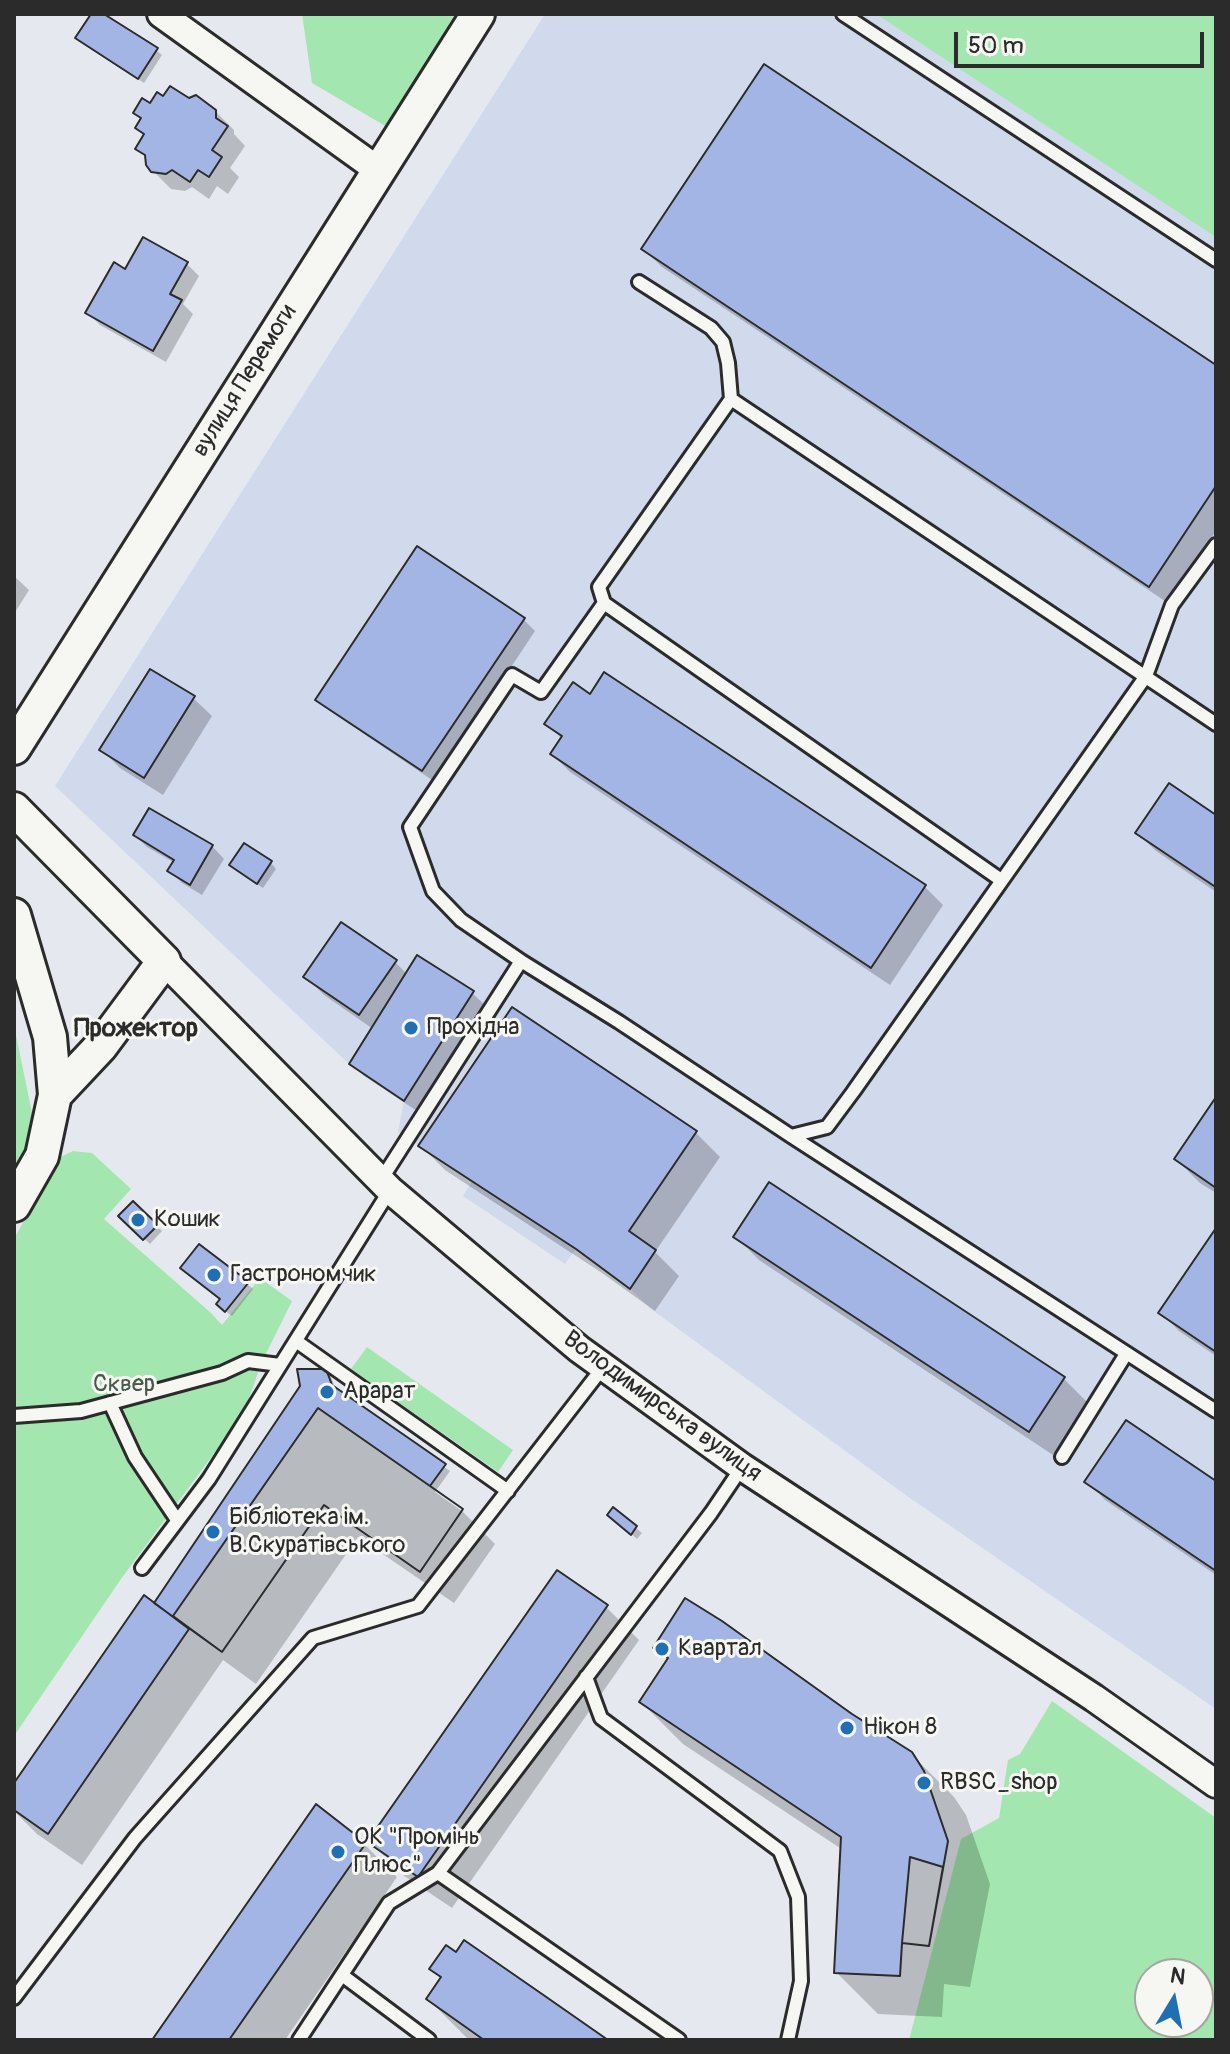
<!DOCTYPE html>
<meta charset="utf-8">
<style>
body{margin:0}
#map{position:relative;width:1230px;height:2054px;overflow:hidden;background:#e5e9ef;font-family:Pangolin,sans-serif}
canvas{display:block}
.frame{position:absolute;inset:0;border:16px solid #2b2b2b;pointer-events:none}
.north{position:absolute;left:1134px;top:1958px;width:80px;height:80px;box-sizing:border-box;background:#f6f6f2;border:2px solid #a5a5a2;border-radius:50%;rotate:10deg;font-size:22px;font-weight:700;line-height:32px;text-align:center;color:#2b2b2b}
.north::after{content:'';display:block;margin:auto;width:28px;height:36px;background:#1f6fb2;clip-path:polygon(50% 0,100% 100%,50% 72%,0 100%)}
.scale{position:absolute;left:954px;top:32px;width:250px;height:36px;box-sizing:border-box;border:4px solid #2b2b2b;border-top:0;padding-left:10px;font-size:24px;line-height:28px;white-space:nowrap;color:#2b2b2b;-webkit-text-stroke:6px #f6f6f2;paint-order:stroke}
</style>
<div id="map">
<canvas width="1230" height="2054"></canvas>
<div class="frame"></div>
<div class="north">N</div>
<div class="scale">50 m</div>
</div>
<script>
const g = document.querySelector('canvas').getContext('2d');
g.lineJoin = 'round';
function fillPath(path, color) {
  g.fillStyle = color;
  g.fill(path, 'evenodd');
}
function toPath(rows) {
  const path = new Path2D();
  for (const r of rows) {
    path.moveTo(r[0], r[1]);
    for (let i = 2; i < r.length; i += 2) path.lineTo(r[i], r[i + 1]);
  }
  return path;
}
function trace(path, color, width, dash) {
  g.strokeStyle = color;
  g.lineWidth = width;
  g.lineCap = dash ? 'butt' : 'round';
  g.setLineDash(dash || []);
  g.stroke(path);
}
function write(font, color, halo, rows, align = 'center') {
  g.font = font + ' Pangolin,sans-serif';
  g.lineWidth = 6;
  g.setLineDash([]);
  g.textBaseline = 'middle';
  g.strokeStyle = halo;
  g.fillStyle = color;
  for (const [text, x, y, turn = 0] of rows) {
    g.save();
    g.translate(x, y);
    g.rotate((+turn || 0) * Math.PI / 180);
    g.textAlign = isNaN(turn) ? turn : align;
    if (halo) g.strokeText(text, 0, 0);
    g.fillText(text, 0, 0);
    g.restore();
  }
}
fillPath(toPath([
 [545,14,1216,14,1216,1709,907,1496,651,1309,630,1289,576,1249,565,1264,463,1196,472,1181,398,1132,404,1101,349,1064,55,786]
]), '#d1d9ec');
fillPath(toPath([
 [302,14,455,14,387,127,312,83],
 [876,14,1216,14,1216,237],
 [14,1025,41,1157,14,1203],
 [73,1151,92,1153,131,1189,104,1219,211,1313,222,1325,260,1278,292,1301,261,1364,244,1413,121,1579,14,1736,14,1239,58,1158],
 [367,1347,513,1450,498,1472,351,1369],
 [1052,1701,1216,1818,1216,2040,909,2040,961,1839,999,1818,1008,1760,1020,1754],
 [1198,1974,1198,2022,1150,2022,1150,1974]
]), '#a4e6b0');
fillPath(toPath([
 [93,14,101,14,156,50,162,55,144,83,83,44,78,38],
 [151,106,215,111,234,130,234,134,245,146,230,168,239,177,228,194,217,186,209,199,192,187,185,191,171,189,152,170,147,158,137,149,145,136,137,128,142,120,135,113],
 [643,249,1216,367,1216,531,1168,603,662,267],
 [187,264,199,276,183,304,193,314,166,362,100,325,88,313,126,271],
 [14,576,29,590,14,614],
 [523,619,535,631,435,782,330,711,318,699],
 [605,675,925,887,943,905,890,985,570,772,552,754,562,739,547,724,591,697],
 [193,698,212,716,163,795,120,768,102,750],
 [1216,817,1216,892,1156,851,1137,833],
 [135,835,212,846,224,859,202,895,182,883,170,871,175,863,147,847],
 [271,863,276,869,263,888,237,871],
 [395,962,407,974,472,993,485,1005,417,1111,364,1076,352,1064,373,1029,324,995,306,977],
 [512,1009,696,1133,720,1157,655,1252,679,1276,655,1311,602,1273,445,1170,421,1146],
 [1216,1100,1216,1193,1200,1183,1176,1159],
 [769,1185,1064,1379,1088,1403,1053,1455,759,1260,735,1236],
 [133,1204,162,1231,150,1244,121,1216],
 [1216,1231,1216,1356,1179,1331,1161,1313],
 [247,1284,253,1289,232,1316,224,1310],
 [325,1371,331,1377,336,1390,450,1471,435,1492,462,1511,495,1544,454,1603,358,1537,256,1684,223,1660,82,1865,37,1834,14,1811,14,1786,162,1611],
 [1087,1481,1216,1484,1216,1575,1105,1500],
 [614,1510,642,1533,637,1539,615,1520],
 [606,1607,639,1640,452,1908,403,1875,370,1842],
 [655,1647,850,1716,911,1754,954,1797,966,1815,990,1884,970,1987,944,1984,942,2017,878,2014,836,1972,843,1850,683,1744,641,1702,669,1661],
 [364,1844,397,1877,285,2040,155,2040],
 [432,1969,604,2040,469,2040,428,1999,442,1979]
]), '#0003');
const building = toPath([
 [91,14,104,14,158,48,138,79,75,38,91,14],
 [764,64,1216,365,1216,486,1149,587,641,249,764,64],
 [170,86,189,98,196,95,216,110,216,118,228,126,212,150,222,157,209,177,198,170,190,182,172,170,166,174,151,172,146,165,145,155,135,149,144,134,135,128,141,118,133,113,142,98,150,103,157,92,163,96,170,86],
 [143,237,188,262,170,294,182,300,153,351,85,313,114,262,125,269,143,237],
 [417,546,525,618,422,771,315,700,417,546],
 [150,669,195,696,144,778,99,750,150,669],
 [604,672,926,885,871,968,550,754,562,736,544,724,573,682,590,694,604,672],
 [1169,783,1216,815,1216,883,1214,886,1135,833,1169,783],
 [149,808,213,845,190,885,167,871,174,860,133,835,149,808],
 [244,843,272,861,257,884,229,865,244,843],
 [341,922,397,960,359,1015,303,977,341,922],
 [417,955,474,991,404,1101,349,1064,417,955],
 [512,1007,697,1131,629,1231,656,1250,630,1289,576,1249,418,1146,512,1007],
 [1216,1097,1216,1188,1174,1159,1216,1097],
 [769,1182,1065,1377,1029,1432,733,1237,769,1182],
 [133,1201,158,1225,143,1240,118,1216,133,1201],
 [1216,1228,1216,1352,1158,1313,1216,1228],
 [199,1244,249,1282,225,1312,216,1304,220,1299,180,1268,199,1244],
 [297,1369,326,1369,332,1385,446,1464,430,1486,463,1509,420,1572,324,1505,222,1652,154,1603,300,1386,297,1369],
 [318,1408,463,1509,420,1572,324,1505,222,1652,173,1616,318,1408],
 [1126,1420,1216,1481,1216,1571,1084,1482,1126,1420],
 [613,1507,637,1526,631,1535,607,1515,613,1507],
 [557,1570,608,1605,418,1877,367,1842,557,1570],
 [144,1595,189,1629,48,1834,14,1810,14,1783,144,1595],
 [685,1598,722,1621,852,1714,912,1752,924,1771,948,1841,929,1946,902,1943,900,1976,834,1973,841,1837,639,1702,668,1658,653,1648,685,1598],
 [316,1804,366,1843,229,2040,152,2040,316,1804],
 [910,1857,943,1867,929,1946,902,1943,910,1857],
 [464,1940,542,1994,608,2040,484,2040,426,1999,441,1977,429,1969,446,1945,456,1952,464,1940]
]);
fillPath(building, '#a2b5e4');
trace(building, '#2b2b2b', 2);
const service = toPath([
 [843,14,1216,260],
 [731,399,1216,724],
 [604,603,599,587,731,399,728,363,723,342,711,328,639,282],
 [521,961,461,920,433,891,410,827,512,675,541,692,604,603,1001,880],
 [791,1136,827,1127,853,1092,1146,676,1172,605,1216,545],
 [381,1180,521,961,619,1022,791,1136,1216,1411],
 [296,1341,508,1491],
 [110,1403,135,1457,177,1520],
 [14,1416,81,1411,222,1373,248,1361,280,1365],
 [1062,1457,1126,1354],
 [142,1568,209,1479,390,1190],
 [586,1677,601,1718,780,1851,798,1897,801,1981,788,2040],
 [438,1873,679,2040],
 [342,1975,429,2040],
 [14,1998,135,1838,313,1638,418,1606,604,1366],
 [299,2040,389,1903,438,1873,711,1513,742,1467]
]);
const minor = toPath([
 [161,14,378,170],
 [164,961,390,1190,579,1349,742,1467,1094,1698,1216,1784]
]);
const tertiary = toPath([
 [14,748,478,14],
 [14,809,164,961,101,1046,55,1095],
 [14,915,50,1037,55,1095,42,1156,14,1205]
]);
trace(service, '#2b2b2b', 18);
trace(minor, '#2b2b2b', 32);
trace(tertiary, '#2b2b2b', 38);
trace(service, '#f6f6f2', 12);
trace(minor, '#f6f6f2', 26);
trace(tertiary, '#f6f6f2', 32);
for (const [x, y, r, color] of [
 [411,1028,8,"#1f6fb2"],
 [138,1220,8,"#1f6fb2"],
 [214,1275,8,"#1f6fb2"],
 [327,1392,8,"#1f6fb2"],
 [213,1532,8,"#1f6fb2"],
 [662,1649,8,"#1f6fb2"],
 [847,1728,8,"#1f6fb2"],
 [924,1783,8,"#1f6fb2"],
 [338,1852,8,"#1f6fb2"]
]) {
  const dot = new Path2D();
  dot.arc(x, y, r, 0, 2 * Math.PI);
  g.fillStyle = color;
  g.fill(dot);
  trace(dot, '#f6f6f2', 3);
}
write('24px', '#2b2b2b', '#f6f6f2', [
 ["вулиця Перемоги",245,381,-58],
 ["Володимирська вулиця",662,1407,36]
]);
write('24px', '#2b2b2b', '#f6f6f2', [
 ["Прохідна",427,1028],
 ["Кошик",154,1220],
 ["Гастрономчик",230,1275],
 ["Арарат",343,1392],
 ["Бібліотека ім.",229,1518],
 ["В.Скуратівського",229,1546],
 ["Квартал",678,1649],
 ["Нікон 8",863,1728],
 ["RBSC_shop",940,1783],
 ["ОК \"Промінь",354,1838],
 ["Плюс\"",354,1866]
], 'left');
write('24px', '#495a4c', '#f6f6f2', [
 ["Сквер",124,1385]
]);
write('bold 26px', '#2b2b2b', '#f6f6f2', [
 ["Прожектор",136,1029]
]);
</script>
